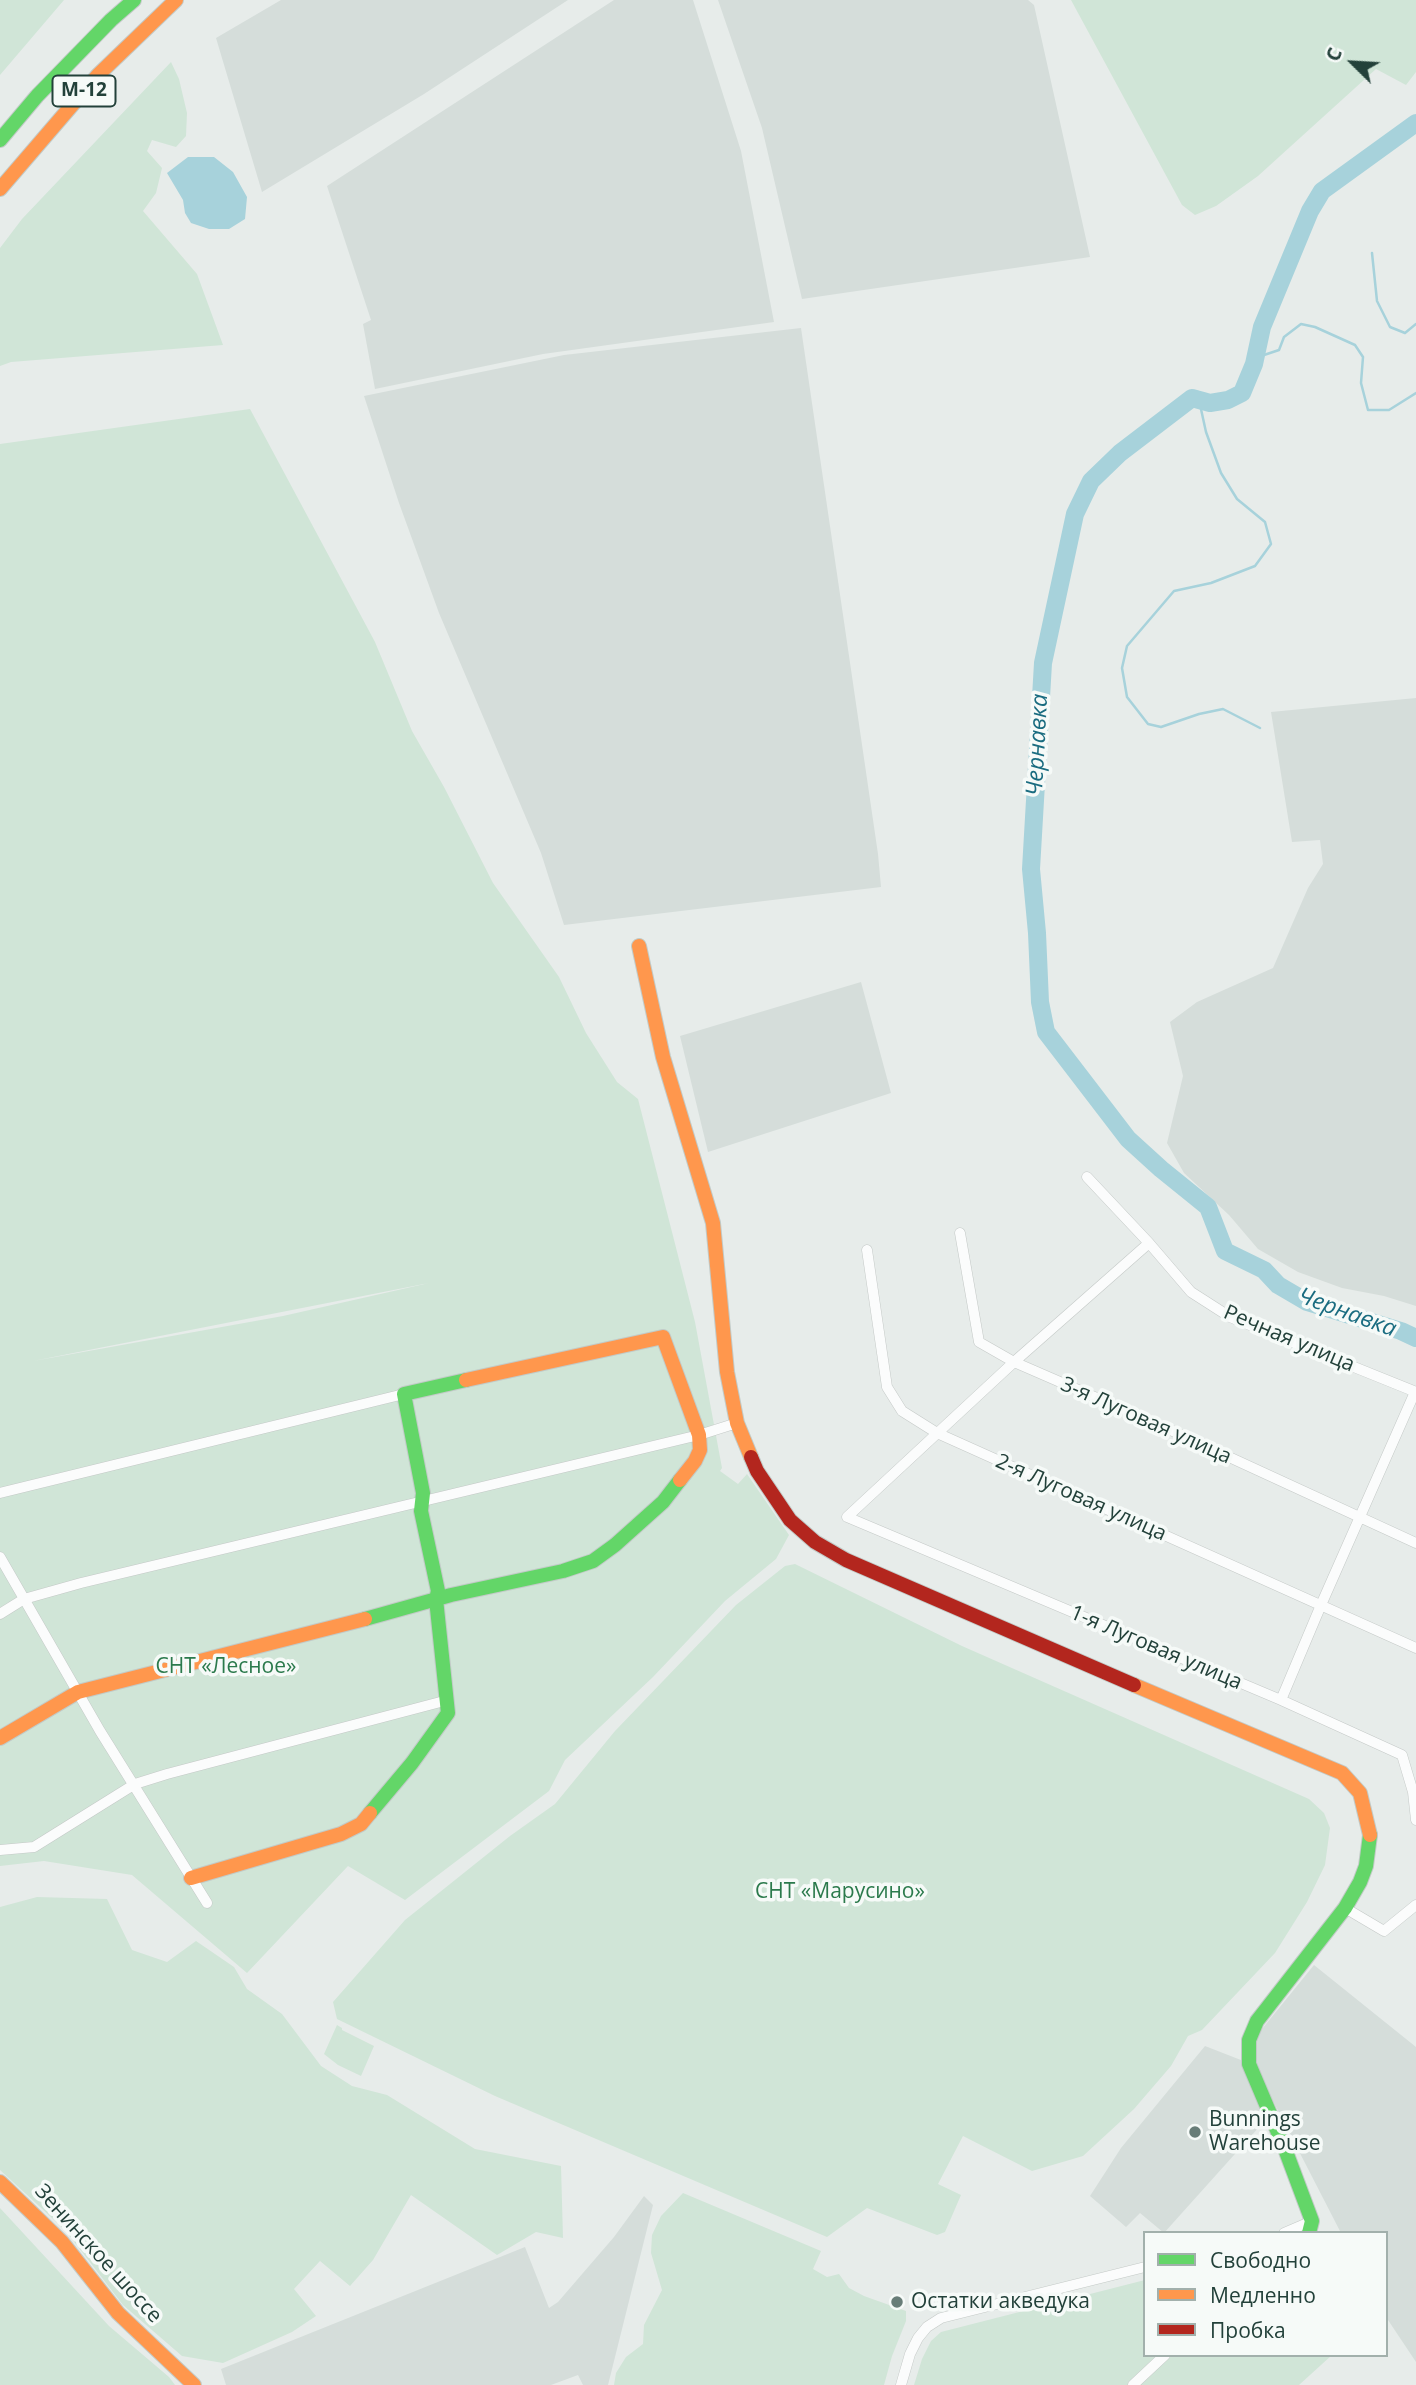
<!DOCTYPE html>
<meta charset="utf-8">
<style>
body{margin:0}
#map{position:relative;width:1416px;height:2385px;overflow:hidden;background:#e7ecea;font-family:"Open Sans",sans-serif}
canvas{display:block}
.legend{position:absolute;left:1143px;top:2231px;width:245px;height:126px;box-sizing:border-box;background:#f6faf8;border:2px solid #a2b0ac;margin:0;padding:9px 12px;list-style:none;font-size:21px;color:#23413a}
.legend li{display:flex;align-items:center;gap:14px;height:35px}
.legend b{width:35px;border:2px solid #a2b0ac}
.north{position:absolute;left:1318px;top:28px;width:70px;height:70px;-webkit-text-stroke:5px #f6faf8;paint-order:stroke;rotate:294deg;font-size:19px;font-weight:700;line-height:28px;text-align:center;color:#23413a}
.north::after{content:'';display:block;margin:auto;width:24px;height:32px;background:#23413a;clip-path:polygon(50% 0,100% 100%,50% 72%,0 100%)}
</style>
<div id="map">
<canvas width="1416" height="2385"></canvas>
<ul class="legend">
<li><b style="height:9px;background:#63d668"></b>Свободно</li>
<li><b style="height:9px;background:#ff974d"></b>Медленно</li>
<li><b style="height:9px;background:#b3261e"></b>Пробка</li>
</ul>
<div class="north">С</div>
</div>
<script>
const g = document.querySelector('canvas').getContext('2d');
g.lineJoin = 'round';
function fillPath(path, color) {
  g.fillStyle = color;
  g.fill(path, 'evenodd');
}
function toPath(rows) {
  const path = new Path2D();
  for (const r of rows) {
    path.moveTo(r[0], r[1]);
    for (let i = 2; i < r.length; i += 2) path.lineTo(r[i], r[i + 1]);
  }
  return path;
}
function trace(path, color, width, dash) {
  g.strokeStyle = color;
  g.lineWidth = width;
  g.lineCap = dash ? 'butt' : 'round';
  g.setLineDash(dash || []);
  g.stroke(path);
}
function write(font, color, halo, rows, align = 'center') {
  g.font = font + ' "Open Sans",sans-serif';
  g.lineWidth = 7;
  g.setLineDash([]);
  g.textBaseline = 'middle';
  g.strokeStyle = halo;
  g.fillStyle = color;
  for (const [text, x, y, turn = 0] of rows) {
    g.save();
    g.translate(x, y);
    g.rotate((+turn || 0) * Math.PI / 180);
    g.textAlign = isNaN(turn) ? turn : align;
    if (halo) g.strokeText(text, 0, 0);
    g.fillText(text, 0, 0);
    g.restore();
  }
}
fillPath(toPath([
 [281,0,568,0,424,94,262,192,216,38],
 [614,0,693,0,741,151,774,322,543,354,375,389,363,324,371,320,327,186],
 [718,0,1028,0,1034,5,1090,257,802,299,762,128],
 [801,328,878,854,881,887,564,925,541,853,439,613,399,503,364,396,564,355],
 [1416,698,1416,1306,1384,1296,1342,1288,1298,1272,1258,1249,1229,1215,1184,1173,1167,1143,1183,1076,1170,1022,1197,1002,1273,968,1308,888,1323,864,1320,840,1292,842,1271,712],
 [861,982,891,1093,708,1152,680,1036],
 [1314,1965,1416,2047,1416,2362,1386,2317,1386,2233,1341,2233,1252,2060,1253,2040],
 [1205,2046,1246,2062,1269,2116,1164,2233,1140,2213,1126,2227,1090,2196,1121,2148],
 [644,2196,653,2205,608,2385,583,2385,578,2375,551,2385,226,2385,221,2369,525,2247,549,2308,558,2302,614,2237]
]), '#d5ddda');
fillPath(toPath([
 [0,0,64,0,0,75],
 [1071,0,1416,0,1416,72,1406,85,1376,69,1258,176,1216,206,1195,215,1182,205],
 [171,62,179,79,187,113,186,136,176,147,152,140,147,151,162,168,156,193,143,211,197,274,223,345,11,362,0,366,0,248,22,219],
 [250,409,375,642,412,731,444,787,493,883,559,977,586,1033,617,1082,638,1099,695,1322,722,1468,720,1471,738,1484,747,1474,789,1535,776,1559,725,1601,653,1677,565,1760,549,1791,405,1900,348,1866,247,1973,132,1875,44,1861,0,1866,0,444],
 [429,1283,283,1316,33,1361],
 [795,1564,962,1646,1309,1799,1324,1813,1330,1828,1325,1865,1307,1902,1275,1953,1202,2030,1188,2036,1171,2066,1134,2109,1083,2156,1032,2171,963,2136,938,2184,961,2195,945,2232,937,2235,867,2208,827,2237,495,2096,337,2019,333,2002,405,1920,510,1836,555,1804,615,1731,736,1605,785,1566],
 [37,1897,107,1899,132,1950,167,1962,196,1941,234,1967,247,1989,282,2014,321,2066,352,2086,387,2095,475,2149,561,2166,563,2238,536,2232,497,2255,411,2195,373,2260,350,2286,320,2261,294,2289,316,2316,292,2332,223,2363,182,2356,123,2305,65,2230,0,2170,0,1907],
 [337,2025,342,2028,342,2030,374,2046,361,2076,338,2065,324,2054],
 [683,2193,821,2251,813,2269,827,2277,839,2274,849,2288,864,2296,906,2311,906,2321,892,2356,884,2385,614,2385,616,2373,626,2357,643,2344,644,2325,662,2290,651,2253,652,2235,661,2216],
 [0,2208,109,2326,169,2377,175,2385,0,2385],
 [1145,2280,1145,2355,1332,2355,1299,2385,914,2385,922,2359,931,2341,941,2332]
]), '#d0e5d7');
fillPath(toPath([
 [188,157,214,157,233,172,247,197,245,219,229,229,209,229,191,223,185,213,183,200,167,173]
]), '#a7d2db');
trace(toPath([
 [1372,253,1377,301,1390,327,1405,333,1416,324],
 [1255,358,1279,350,1284,337,1301,324,1315,327,1355,345,1363,357,1361,383,1368,410,1389,410,1416,393],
 [1199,400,1206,432,1221,473,1237,499,1265,522,1271,544,1255,566,1211,583,1174,591,1127,646,1122,668,1127,697,1148,724,1161,727,1199,714,1223,709,1260,728]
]), '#a7d2db', 2.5);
trace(toPath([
 [1416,123,1322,191,1310,211,1262,327,1254,364,1242,393,1228,400,1210,403,1192,398,1120,453,1091,481,1075,514,1043,663,1031,869,1037,933,1040,1002,1046,1032,1128,1139,1161,1169,1208,1207,1225,1251,1264,1270,1278,1285,1307,1302,1401,1331,1416,1338]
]), '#a7d2db', 18);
const street = toPath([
 [1087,1177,1149,1243,1191,1292,1230,1317,1416,1392],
 [960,1233,979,1342,1014,1362,1166,1428,1416,1543],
 [1149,1243,1014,1362,847,1517,1281,1700,1402,1755,1413,1792,1416,1820],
 [867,1250,887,1387,902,1411,937,1433,1416,1648],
 [0,1493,404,1394],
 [0,1557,100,1731,207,1903],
 [0,1614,24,1599,81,1583,699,1435,737,1423],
 [1281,1700,1321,1605,1415,1392],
 [0,1850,34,1847,135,1784,167,1774,448,1700],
 [1345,1908,1384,1931,1416,1905],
 [1284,2233,1312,2221],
 [901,2385,910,2354,918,2338,927,2327,941,2318,1145,2267],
 [1133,2385,1165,2355]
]);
const fast = toPath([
 [0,140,37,96,111,20,134,0],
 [365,1619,451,1595,563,1571,593,1561,615,1545,663,1502,680,1480],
 [370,1813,412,1763,448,1713,436,1599,438,1591,421,1511,423,1493,404,1394,466,1380],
 [1309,2233,1312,2221,1285,2149,1249,2064,1249,2040,1257,2021,1345,1908,1360,1882,1366,1866,1370,1835]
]);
const slow = toPath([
 [0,189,98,75,176,0],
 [639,946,663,1057,713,1223,727,1372,737,1423,751,1457],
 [466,1380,663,1337,699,1435,700,1450,695,1461,680,1480],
 [1134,1685,1342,1773,1360,1793,1370,1835],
 [0,1738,78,1692,365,1619],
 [191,1878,341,1834,361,1824,370,1813],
 [0,2182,62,2242,118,2313,194,2385]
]);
const jam = toPath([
 [751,1457,757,1471,790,1520,815,1542,846,1560,1134,1685]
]);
trace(street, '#c4c9c7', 11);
trace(fast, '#c2cac7', 16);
trace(slow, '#c2cac7', 16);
trace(jam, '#c2cac7', 16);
trace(street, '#fbfcfc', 10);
trace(fast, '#63d668', 14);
trace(slow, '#ff974d', 14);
trace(jam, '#b3261e', 14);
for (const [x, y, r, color] of [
 [1195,2132,7,"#687d78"],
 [897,2302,7,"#687d78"]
]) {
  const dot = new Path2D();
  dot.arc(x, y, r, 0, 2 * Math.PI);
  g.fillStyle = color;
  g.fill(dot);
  trace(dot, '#f6faf8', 2.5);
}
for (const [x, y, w] of [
 [84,91,63]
]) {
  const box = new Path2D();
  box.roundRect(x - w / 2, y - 15.5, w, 31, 5);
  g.fillStyle = '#f6faf8';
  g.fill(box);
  trace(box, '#23413a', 2);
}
write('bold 19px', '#23413a', null, [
 ["М-12",84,91]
]);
write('21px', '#23413a', '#f6faf8', [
 ["Речная улица",1289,1339,23],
 ["3-я Луговая улица",1146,1421,24],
 ["2-я Луговая улица",1081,1498,24],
 ["1-я Луговая улица",1156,1648,23],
 ["Зенинское шоссе",98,2254,48]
]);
write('21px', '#2b7a4c', '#f6faf8', [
 ["СНТ «Лесное»",226,1667],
 ["СНТ «Марусино»",840,1892]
]);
write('21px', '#23413a', '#f6faf8', [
 ["Bunnings",1209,2120],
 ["Warehouse",1209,2144],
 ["Остатки акведука",911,2302]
], 'left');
write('italic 23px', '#1a6c80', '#f6faf8', [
 ["Чернавка",1038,745,-87],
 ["Чернавка",1347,1313,20]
]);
</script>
